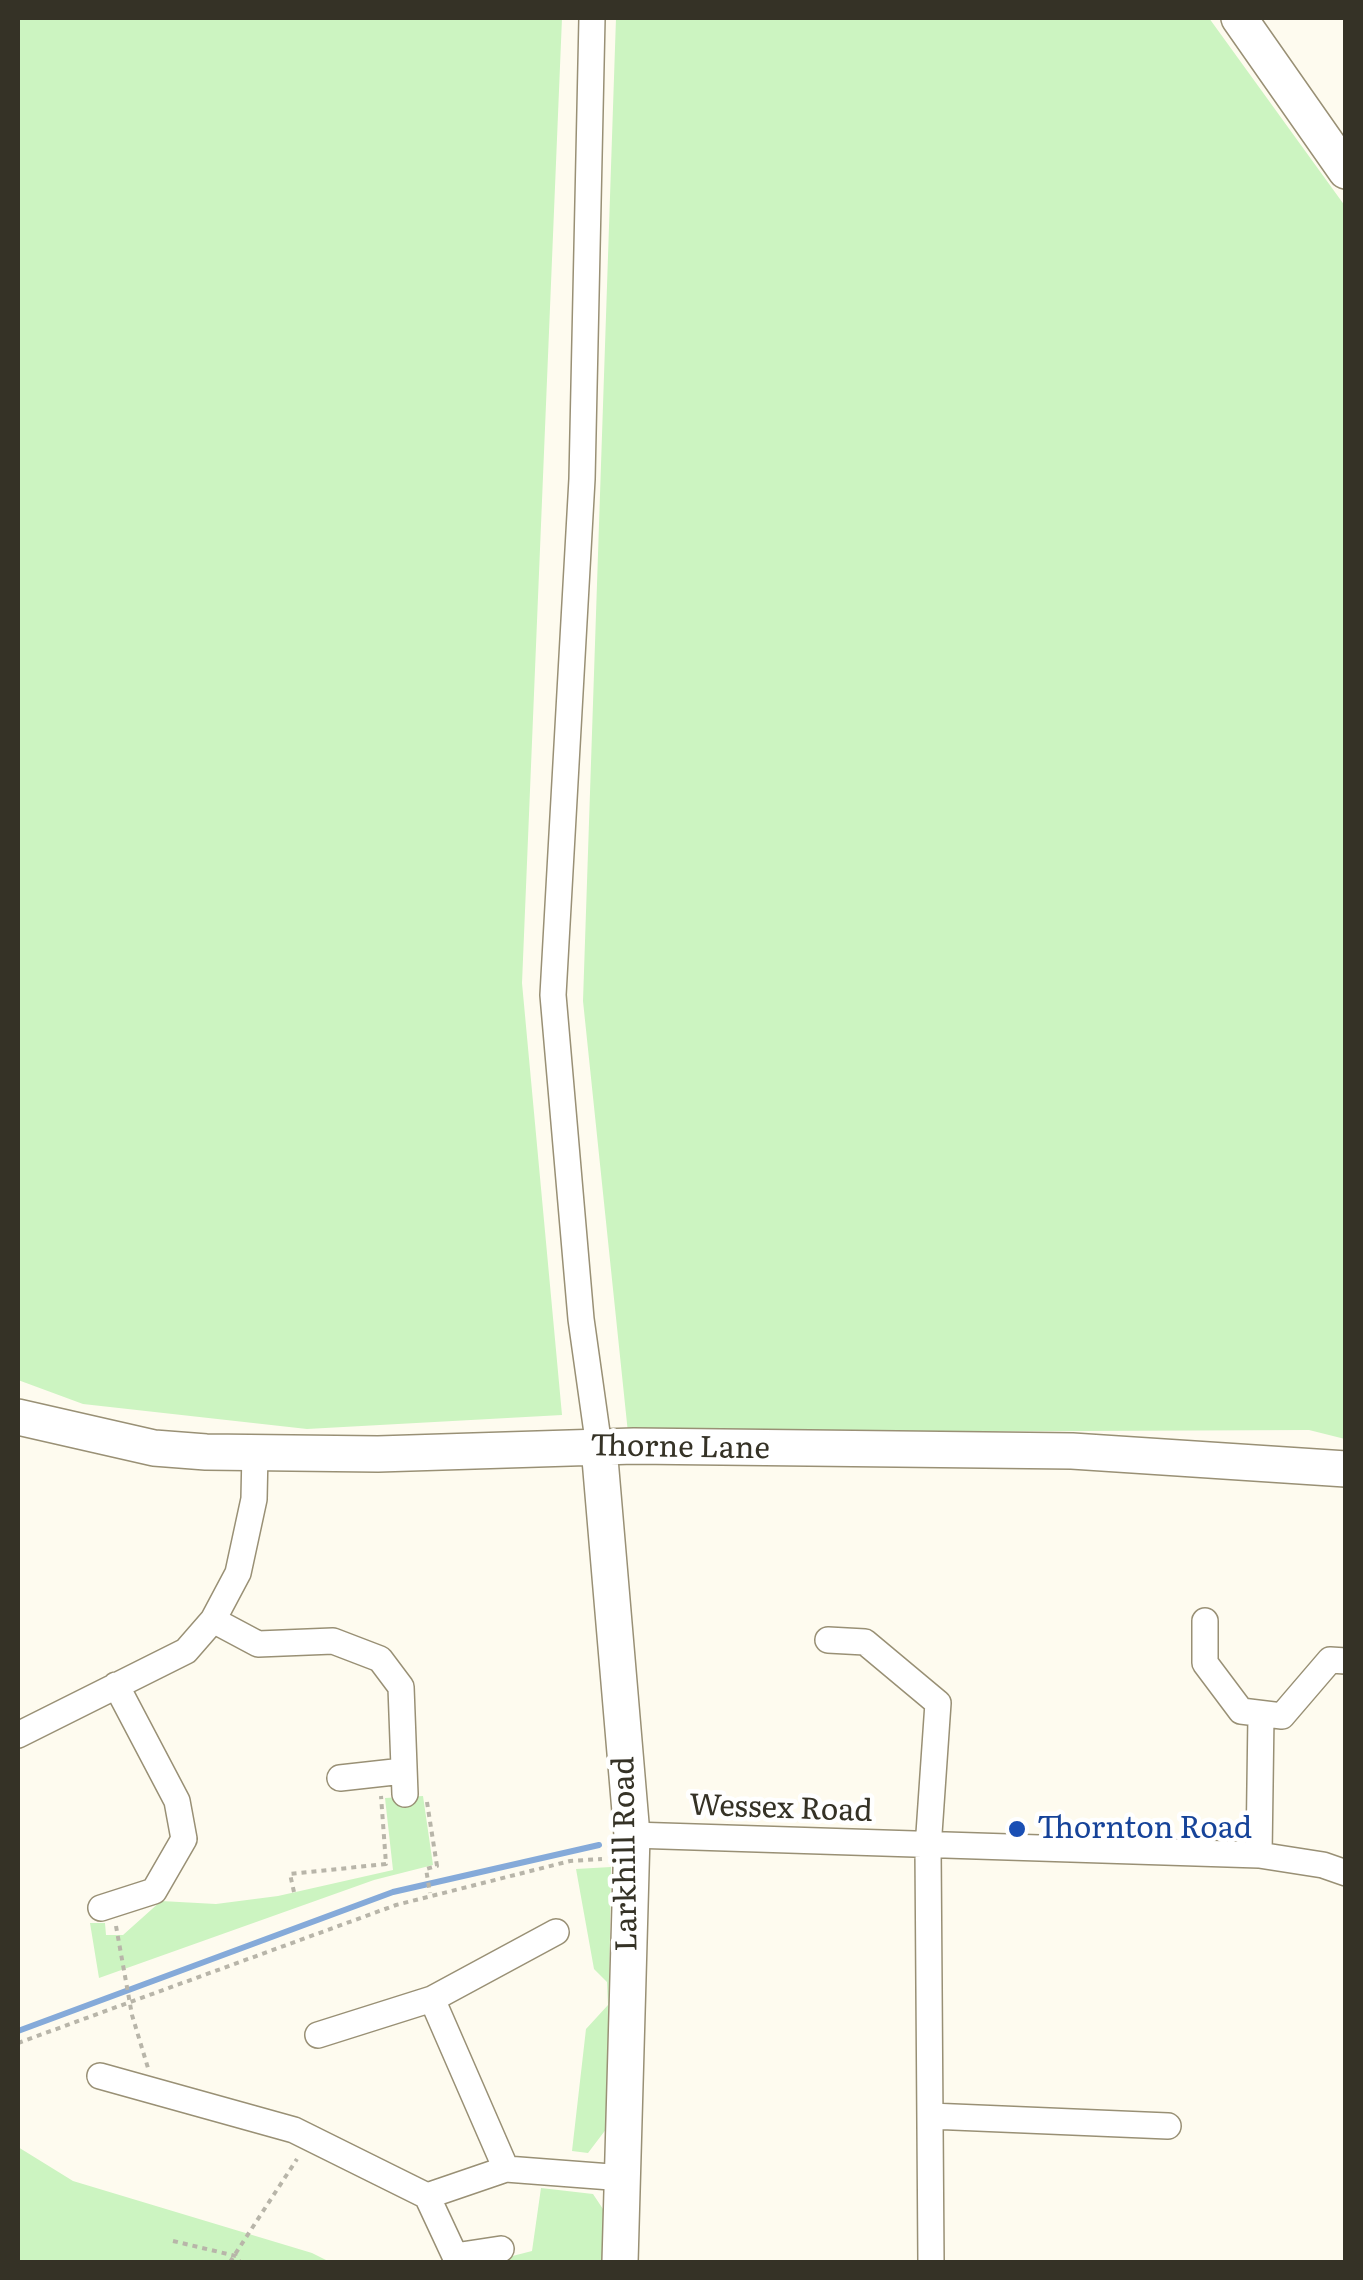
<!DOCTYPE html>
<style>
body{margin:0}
#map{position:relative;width:1363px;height:2280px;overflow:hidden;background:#fefbef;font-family:Literata,serif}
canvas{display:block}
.frame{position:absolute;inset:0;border:20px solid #353226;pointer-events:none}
</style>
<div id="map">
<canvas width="1363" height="2280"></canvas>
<div class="frame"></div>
</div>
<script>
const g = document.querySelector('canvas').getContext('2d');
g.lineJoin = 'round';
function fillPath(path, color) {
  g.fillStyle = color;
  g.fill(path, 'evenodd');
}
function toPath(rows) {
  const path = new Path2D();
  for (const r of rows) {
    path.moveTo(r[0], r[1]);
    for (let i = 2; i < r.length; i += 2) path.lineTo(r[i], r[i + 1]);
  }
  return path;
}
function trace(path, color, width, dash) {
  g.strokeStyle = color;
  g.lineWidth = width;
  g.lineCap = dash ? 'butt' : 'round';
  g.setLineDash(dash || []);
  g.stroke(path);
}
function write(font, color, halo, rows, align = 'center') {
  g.font = font + ' Literata,serif';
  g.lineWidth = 9;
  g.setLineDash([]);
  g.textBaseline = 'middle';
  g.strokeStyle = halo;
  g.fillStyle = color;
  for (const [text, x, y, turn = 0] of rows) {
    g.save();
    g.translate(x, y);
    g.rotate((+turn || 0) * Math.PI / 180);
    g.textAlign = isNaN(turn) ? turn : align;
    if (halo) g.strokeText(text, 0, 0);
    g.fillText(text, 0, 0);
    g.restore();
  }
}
fillPath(toPath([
 [18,18,562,18,522,983,562,1415,307,1429,83,1404,18,1380],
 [616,18,1209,18,1345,206,1345,1439,1309,1430,628,1433,583,1001],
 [423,1796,433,1865,374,1880,99,1978,90,1923,105,1923,106,1935,123,1935,161,1901,216,1904,278,1896,393,1870,385,1798],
 [611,1867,607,2128,588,2153,572,2151,586,2029,608,2005,607,1982,594,1969,576,1869],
 [18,2147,73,2181,312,2253,330,2262,18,2262],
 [541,2188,593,2194,605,2212,606,2262,489,2262,532,2251]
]), '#ccf4c1');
trace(toPath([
 [18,2031,393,1892,599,1845]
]), '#85aad9', 6);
const street = toPath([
 [592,18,582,479,553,995,581,1319,599,1447],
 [213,1620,258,1644,333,1641,380,1659,401,1687,405,1794],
 [1205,1621,1205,1663,1241,1711,1282,1716,1330,1660,1346,1661],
 [828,1640,865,1642,938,1703,928,1848,931,2262],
 [18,1735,186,1651,213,1620,238,1573,254,1499,255,1452],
 [340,1778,403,1771],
 [632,1835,1259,1855,1323,1865,1346,1873],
 [1259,1855,1261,1715],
 [101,1908,154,1891,184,1839,177,1801,116,1685],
 [432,1999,506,2169],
 [318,2035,432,1999,556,1932],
 [100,2076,294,2130,427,2196,506,2169,624,2178],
 [930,2116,1168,2126],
 [427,2196,455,2256,501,2249]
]);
const secondary = toPath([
 [1239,18,1346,171],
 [18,1417,154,1448,206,1452,378,1454,634,1446,1072,1451,1346,1469],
 [599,1447,632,1835,620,2262]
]);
trace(street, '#999075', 28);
trace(secondary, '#999075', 38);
trace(toPath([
 [427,1802,437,1866,426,1869,430,1893],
 [294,1892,290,1874,386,1864,381,1796],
 [116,1926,132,2015,148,2068],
 [18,2043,396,1905,570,1861,602,1859],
 [173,2241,236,2256,240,2262],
 [230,2262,297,2159]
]), '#b8b5a9', 4, [5, 5]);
trace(street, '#fff', 25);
trace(secondary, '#fff', 35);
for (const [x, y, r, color] of [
 [1017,1829,10,"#1a4fb4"]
]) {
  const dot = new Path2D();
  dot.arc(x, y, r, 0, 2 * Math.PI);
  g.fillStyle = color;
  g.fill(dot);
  trace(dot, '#fff', 4);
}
write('30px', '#353226', '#fff', [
 ["Thorne Lane",680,1448,1],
 ["Wessex Road",781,1809,2],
 ["Larkhill Road",626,1854,-91]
]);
write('30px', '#164399', '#fff', [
 ["Thornton Road",1037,1829]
], 'left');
</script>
